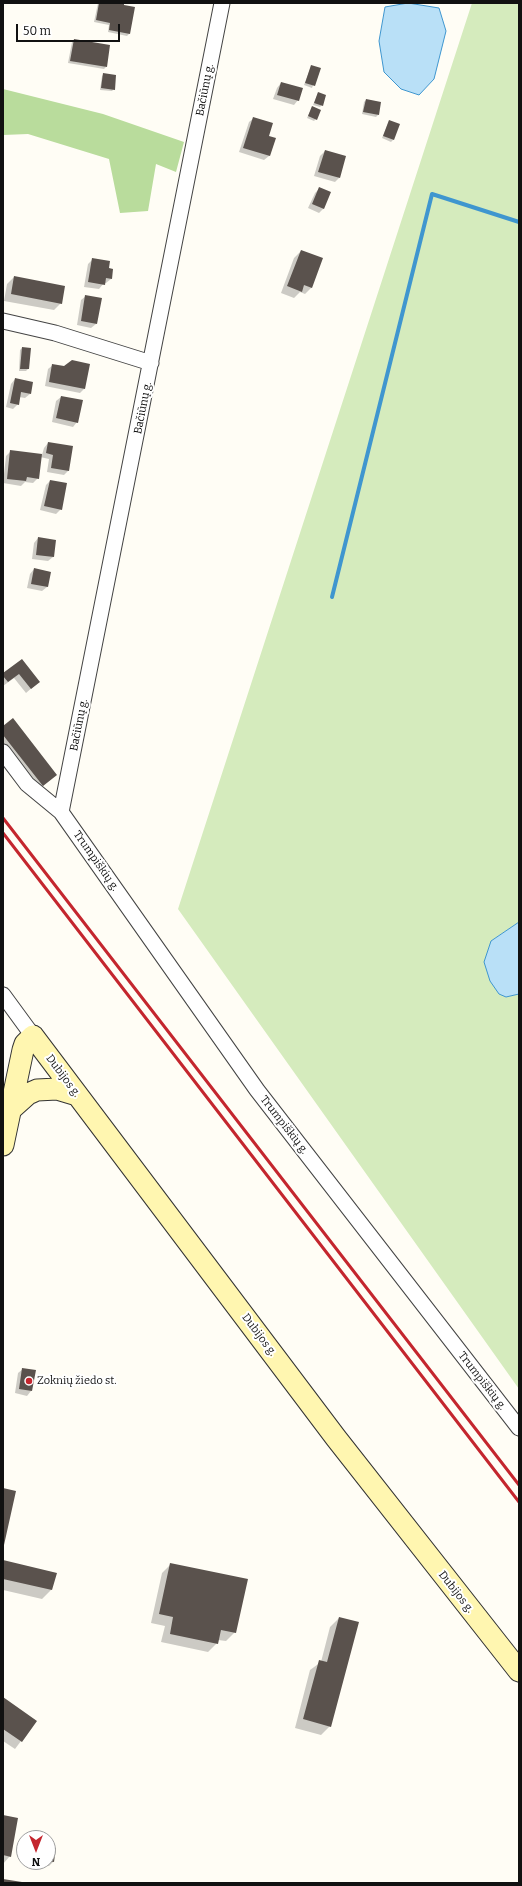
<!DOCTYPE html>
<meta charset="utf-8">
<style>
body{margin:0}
#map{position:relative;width:522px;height:1886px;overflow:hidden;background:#fffdf5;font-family:Bitter,serif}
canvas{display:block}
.frame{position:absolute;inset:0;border:4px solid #111;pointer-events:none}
.north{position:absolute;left:16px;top:1830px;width:40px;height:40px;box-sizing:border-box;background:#fff;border:1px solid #a0a0a0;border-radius:50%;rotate:180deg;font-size:11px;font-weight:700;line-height:16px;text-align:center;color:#111}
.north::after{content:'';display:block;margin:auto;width:14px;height:18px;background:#c4262e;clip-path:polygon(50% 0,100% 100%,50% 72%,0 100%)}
.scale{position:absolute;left:16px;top:24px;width:104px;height:18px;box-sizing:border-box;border:2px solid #111;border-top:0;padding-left:5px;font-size:12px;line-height:14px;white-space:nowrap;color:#111;-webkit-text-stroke:3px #fff;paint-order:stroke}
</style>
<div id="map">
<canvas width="522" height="1886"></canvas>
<div class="frame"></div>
<div class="north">N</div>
<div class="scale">50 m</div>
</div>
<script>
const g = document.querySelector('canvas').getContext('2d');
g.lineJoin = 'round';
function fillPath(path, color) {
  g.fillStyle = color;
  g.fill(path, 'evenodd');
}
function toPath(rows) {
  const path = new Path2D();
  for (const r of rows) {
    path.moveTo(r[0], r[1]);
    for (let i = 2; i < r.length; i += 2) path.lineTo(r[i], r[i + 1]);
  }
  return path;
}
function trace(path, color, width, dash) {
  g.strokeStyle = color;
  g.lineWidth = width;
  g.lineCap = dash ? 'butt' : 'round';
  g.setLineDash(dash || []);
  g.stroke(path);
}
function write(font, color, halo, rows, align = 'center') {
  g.font = font + ' Bitter,serif';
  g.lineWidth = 4;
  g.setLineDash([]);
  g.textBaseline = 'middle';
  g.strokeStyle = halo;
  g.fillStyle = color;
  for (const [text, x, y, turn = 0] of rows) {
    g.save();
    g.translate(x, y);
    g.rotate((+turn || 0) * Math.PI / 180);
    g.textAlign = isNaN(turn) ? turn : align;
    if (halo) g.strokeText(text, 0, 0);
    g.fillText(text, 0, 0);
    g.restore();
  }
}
fillPath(toPath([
 [472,3,519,3,519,922,491,941,506,997,519,994,519,1389,178,909]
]), '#d5ebbd');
fillPath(toPath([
 [3,89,103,114,184,142,176,172,156,164,148,211,120,213,109,159,28,134,3,135]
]), '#b9dc9c');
const water = toPath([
 [408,3,439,8,446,31,434,79,419,95,401,89,384,72,379,41,385,7,408,3],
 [519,922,519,994,506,997,499,994,490,981,484,962,491,941,519,922]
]);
fillPath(water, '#b9e0f7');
trace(water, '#3f96cf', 1);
fillPath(toPath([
 [98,3,123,3,129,34,127,36,108,32,109,25,94,22],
 [74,40,106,67,104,69,68,63,72,42],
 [311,67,319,69,312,88,304,85],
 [104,74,114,89,112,91,100,90,102,76],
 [281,83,298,100,294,105,273,99,277,88],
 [318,93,322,105,320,107,313,105],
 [366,100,378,115,376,117,362,114,364,102],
 [312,107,316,119,314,121,307,118],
 [254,118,268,137,274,139,269,156,264,160,239,152,249,122],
 [389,121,393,140,391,142,382,138],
 [325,151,339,178,335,182,314,176,320,156],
 [319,189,324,208,319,213,308,208,315,193],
 [301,251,312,287,305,294,300,292,294,298,281,293,294,258],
 [93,259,108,269,111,279,106,283,104,283,99,289,84,287,88,264],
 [14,277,61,303,54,310,4,301,7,284],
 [86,296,96,324,91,328,77,325,81,300],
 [22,348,28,369,26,371,19,371,20,350],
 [53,365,64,367,84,389,80,393,45,386,48,369],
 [15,379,30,394,25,398,19,397,18,404,13,409,6,407,11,384],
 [61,397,77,422,73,427,52,422,56,401],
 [48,443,68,471,64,475,47,472,49,459,40,457,38,478,33,483,25,482,21,486,3,483,6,456,11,451,42,455,44,448],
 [50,481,61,509,56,514,40,510,46,485],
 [38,538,55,541,53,557,48,561,32,559,34,543],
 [34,569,50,572,47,587,42,591,27,588,30,574],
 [22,660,34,686,26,693,14,678,3,686,3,675],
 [3,727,56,775,35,792,3,751],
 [23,1369,35,1371,31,1391,27,1396,15,1393,18,1373],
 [3,1561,55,1573,51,1590,42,1599,3,1590],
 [171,1564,235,1632,226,1641,218,1640,217,1643,208,1652,161,1642,165,1626,151,1623,162,1573],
 [339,1618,330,1726,321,1735,295,1728,310,1670,321,1662,330,1627],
 [3,1698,36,1721,15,1749,3,1741],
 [3,1816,10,1856,3,1864],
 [48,1848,53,1862,49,1866,31,1864,32,1862,48,1862]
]), '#0003');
trace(toPath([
 [332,597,432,194,519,222]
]), '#3f96cf', 4);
fillPath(toPath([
 [99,3,124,3,124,5,135,7,130,34,109,30,110,23,96,20],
 [74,39,110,45,107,67,70,61],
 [311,65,321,68,315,86,305,83],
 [103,73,116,75,115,90,101,88],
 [281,82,303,88,299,101,277,95],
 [318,92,326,95,323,106,314,103],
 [366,99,381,102,379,115,363,112],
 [312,106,321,110,317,120,308,116],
 [253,117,273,123,269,136,276,138,270,156,243,148],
 [389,120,400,124,394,140,383,136],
 [325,150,346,156,340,178,318,172],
 [319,187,331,192,324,209,312,204],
 [301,250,323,258,312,288,304,285,302,292,287,286],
 [92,258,110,261,109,268,113,269,112,279,106,278,105,285,88,282],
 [14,276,65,286,62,304,11,294],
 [85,295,102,298,97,324,81,321],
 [22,347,31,348,29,369,20,369],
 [72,360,90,364,85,389,49,382,52,364,64,366],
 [15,378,33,382,31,394,21,392,19,405,10,403],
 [61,396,83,400,78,423,56,418],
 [48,442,73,446,69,471,51,468,53,455,46,453],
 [10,450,42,454,39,479,27,477,26,481,7,479],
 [50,480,67,483,62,510,44,506],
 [38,537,56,540,54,557,36,555],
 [34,568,51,572,48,587,31,584],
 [22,659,40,682,31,689,19,674,8,682,3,676,3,673],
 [13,718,57,775,43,786,3,735,3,726],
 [22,1368,36,1370,32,1391,19,1389],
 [3,1488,16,1491,4,1545,3,1545],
 [3,1560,57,1573,52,1590,3,1579],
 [170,1563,248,1579,236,1633,221,1630,218,1644,170,1634,173,1617,159,1614],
 [339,1617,359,1622,331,1727,303,1719,319,1660,327,1662],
 [3,1697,37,1721,22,1742,3,1729],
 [3,1815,18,1818,11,1857,3,1855],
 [48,1847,56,1848,54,1862,48,1861],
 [3,1879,22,1882,22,1883,3,1883]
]), '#5a524d');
const street = toPath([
 [3,321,55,333,151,363],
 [3,752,27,784,61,812,257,1090,519,1428],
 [61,812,222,3],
 [3,995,33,1036]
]);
const secondary = toPath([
 [9,1111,28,1094,37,1090,57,1089,77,1095],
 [3,1145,23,1050,25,1044,33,1036,336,1438,519,1671]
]);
trace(street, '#444', 17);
trace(secondary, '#333', 23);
trace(street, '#fff', 15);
trace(secondary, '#fff6b0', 21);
trace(toPath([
 [3,818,519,1485],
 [3,833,519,1502]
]), '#c4262e', 3);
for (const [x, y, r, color] of [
 [29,1381,4,"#c4262e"]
]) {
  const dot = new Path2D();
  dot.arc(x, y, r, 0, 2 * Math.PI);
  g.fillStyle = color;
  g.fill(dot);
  trace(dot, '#fff', 1.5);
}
write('11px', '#111', '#fff', [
 ["Bačiūnų g.",205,90,-79],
 ["Bačiūnų g.",143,408,-79],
 ["Bačiūnų g.",79,725,-79],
 ["Trumpiškių g.",96,861,55],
 ["Dubijos g.",63,1076,53],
 ["Trumpiškių g.",284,1125,52],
 ["Dubijos g.",259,1335,53],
 ["Trumpiškių g.",482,1381,52],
 ["Dubijos g.",456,1592,52]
]);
write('11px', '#111', '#fff', [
 ["Zoknių žiedo st.",37,1381]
], 'left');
</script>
